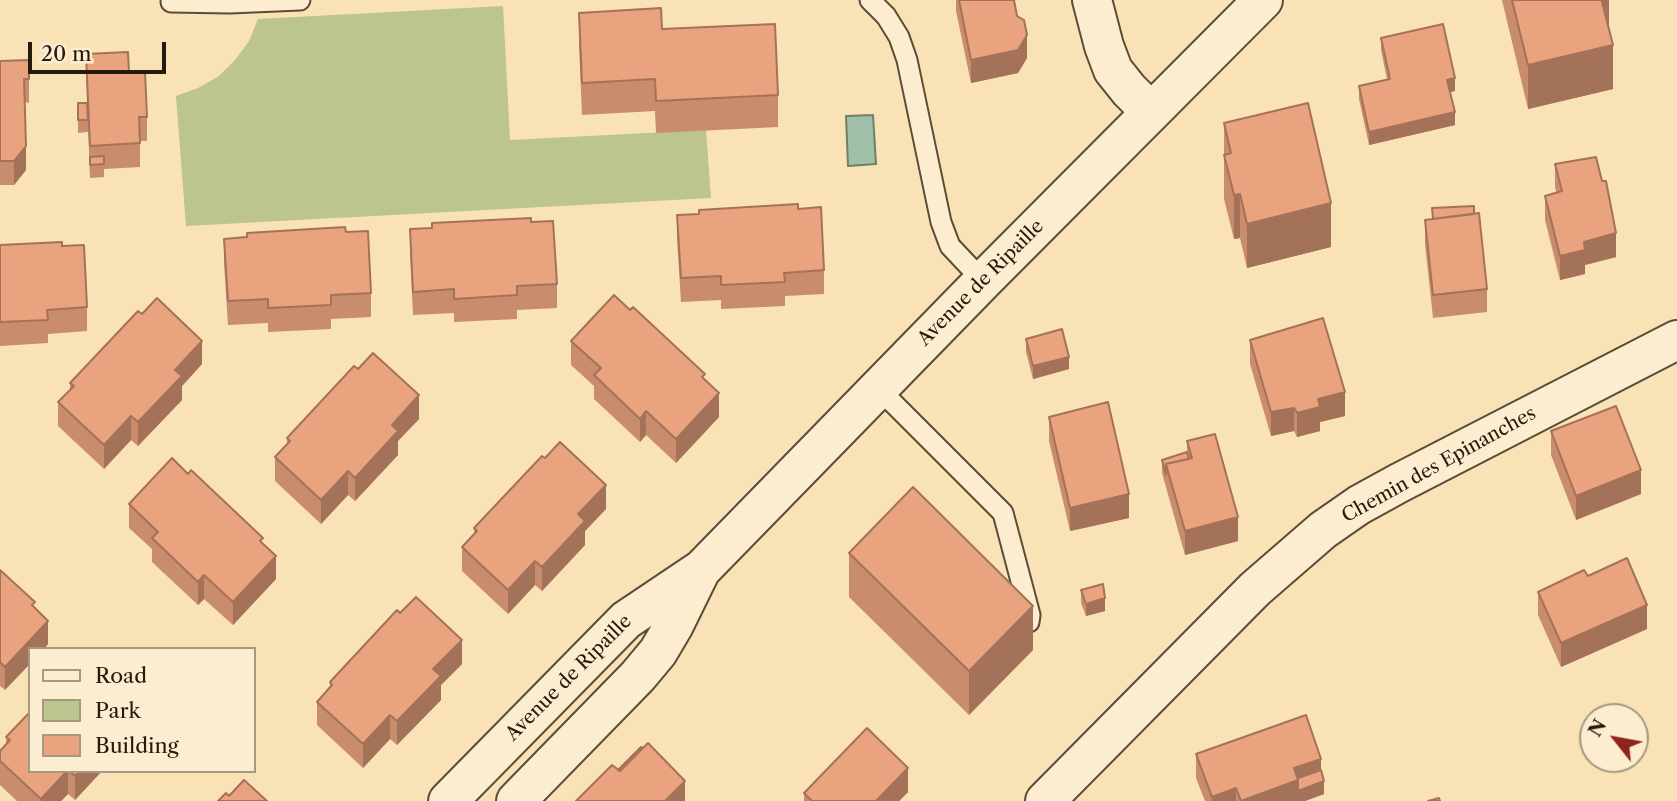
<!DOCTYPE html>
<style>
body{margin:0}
#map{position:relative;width:1677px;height:801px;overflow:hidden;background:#fae2b7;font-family:"Libre Caslon Text",serif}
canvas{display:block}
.legend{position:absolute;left:28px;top:647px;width:228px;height:126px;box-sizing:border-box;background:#fcecd0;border:2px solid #a69882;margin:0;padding:9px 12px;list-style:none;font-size:21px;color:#261a0c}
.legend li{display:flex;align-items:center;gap:14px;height:35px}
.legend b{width:35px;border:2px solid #a69882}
.north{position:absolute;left:1579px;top:703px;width:70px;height:70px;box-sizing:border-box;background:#fcecd0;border:2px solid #a69882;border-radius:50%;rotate:301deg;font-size:19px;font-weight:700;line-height:28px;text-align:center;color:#261a0c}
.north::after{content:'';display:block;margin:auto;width:24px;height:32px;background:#8f2418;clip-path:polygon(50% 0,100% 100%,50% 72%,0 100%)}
.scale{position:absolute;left:28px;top:42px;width:138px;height:32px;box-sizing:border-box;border:4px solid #261a0c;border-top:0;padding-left:9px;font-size:21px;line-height:24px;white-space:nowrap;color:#261a0c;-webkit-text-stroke:5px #fcecd0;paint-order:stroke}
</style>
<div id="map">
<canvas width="1677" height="801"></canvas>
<ul class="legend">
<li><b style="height:9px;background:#fcecd0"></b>Road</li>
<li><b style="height:19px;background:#bcc490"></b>Park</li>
<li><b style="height:19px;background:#eaa37f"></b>Building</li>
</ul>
<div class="north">N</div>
<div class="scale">20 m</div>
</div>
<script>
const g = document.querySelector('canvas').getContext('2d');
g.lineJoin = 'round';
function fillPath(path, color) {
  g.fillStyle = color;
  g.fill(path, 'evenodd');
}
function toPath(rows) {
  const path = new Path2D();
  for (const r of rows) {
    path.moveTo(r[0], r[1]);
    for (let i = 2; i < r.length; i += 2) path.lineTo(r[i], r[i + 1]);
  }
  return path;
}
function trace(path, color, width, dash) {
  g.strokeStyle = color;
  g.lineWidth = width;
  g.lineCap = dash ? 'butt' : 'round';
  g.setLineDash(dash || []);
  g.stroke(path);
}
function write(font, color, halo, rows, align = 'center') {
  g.font = font + ' "Libre Caslon Text",serif';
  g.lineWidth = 6;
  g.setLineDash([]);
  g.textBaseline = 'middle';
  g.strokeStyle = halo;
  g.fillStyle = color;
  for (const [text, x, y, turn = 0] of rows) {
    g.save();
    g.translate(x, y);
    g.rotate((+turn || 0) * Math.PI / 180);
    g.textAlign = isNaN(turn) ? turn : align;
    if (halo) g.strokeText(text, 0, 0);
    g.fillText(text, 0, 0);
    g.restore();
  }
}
fillPath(toPath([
 [503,6,510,140,706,130,711,198,186,226,176,96,198,88,219,76,235,60,249,41,258,19]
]), '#bcc490');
const water = toPath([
 [873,115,876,164,848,166,846,116,873,115]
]);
fillPath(water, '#9fbfa9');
trace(water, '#6f7d6a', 2);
const service = toPath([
 [870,0,886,16,899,37,907,60,941,222,950,246,983,281],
 [171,2,230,3,300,0],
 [878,388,1003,513,1030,615,1029,622]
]);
const minor = toPath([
 [1092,0,1104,46,1113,70,1129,90,1151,112],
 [1045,801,1255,589,1323,530,1359,505,1399,483,1677,340]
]);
const tertiary = toPath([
 [448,801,626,620,702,569,983,281,1263,0],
 [516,801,638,676,658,652,674,625,701,570]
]);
trace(service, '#5b4c37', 23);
trace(minor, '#5b4c37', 42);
trace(tertiary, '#5b4c37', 42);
trace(service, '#fcecd0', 19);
trace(minor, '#fcecd0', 38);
trace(tertiary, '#fcecd0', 38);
fillPath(toPath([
 [956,0,1014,0,1027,58,1018,73,971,83,956,11],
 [1502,0,1609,0,1609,27,1613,89,1528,109],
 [579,13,662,29,778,95,778,127,656,133,655,111,582,115,579,45],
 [1381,38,1455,91,1450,92,1455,125,1369,145,1359,99,1359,86,1387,79,1381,50],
 [86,54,129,72,147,117,147,141,140,141,140,167,104,169,104,177,90,178,88,126,88,132,78,133,78,103,87,103],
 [29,60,29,103,25,102,26,170,14,185,0,185,0,61],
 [1224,123,1331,247,1247,268,1240,238,1234,239,1224,199],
 [1555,164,1616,257,1585,265,1585,274,1560,280,1545,220,1545,196,1557,193,1555,188],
 [1432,208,1474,214,1487,289,1487,312,1433,318,1425,244,1425,220,1432,219],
 [798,209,824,270,824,294,785,296,785,306,721,309,721,300,681,302,677,239,677,215],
 [531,222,557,284,557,308,517,310,517,319,454,322,454,313,413,315,410,253,410,229],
 [346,232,371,293,371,317,331,319,331,329,268,332,268,323,228,325,224,263,224,239],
 [0,245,62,246,87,307,87,331,48,334,48,343,0,346],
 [1026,339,1069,369,1033,379,1026,352],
 [1250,340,1345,416,1320,422,1320,431,1297,437,1294,431,1271,436,1250,364],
 [571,341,705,380,719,417,676,463,646,435,640,442,594,399,594,386,571,365],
 [202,364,182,386,182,400,138,446,131,440,104,469,58,426,58,402,70,390,70,383],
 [1049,417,1129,518,1070,531,1049,441],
 [419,419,398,441,398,455,355,501,348,495,321,524,275,481,275,457,287,445,287,438],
 [1551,431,1641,494,1576,520,1551,455],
 [1187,441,1238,541,1185,555,1162,473,1162,460,1187,452],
 [129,504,263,544,276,579,233,625,204,599,198,605,152,562,152,549,129,528],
 [606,509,585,531,585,545,542,591,535,585,508,614,462,571,462,547,474,535,474,528],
 [849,553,1033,650,969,715,849,597],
 [0,570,35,608,48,644,44,649,30,649,5,690,0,686],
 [1081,590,1105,611,1086,616,1081,603],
 [1538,592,1647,629,1561,667,1538,615],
 [462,664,441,685,441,700,397,745,390,739,363,768,317,725,317,702,330,688,330,682],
 [30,712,30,771,102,771,75,800,68,794,61,801,17,801,0,785,0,751,6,744,6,737],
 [1196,754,1321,770,1324,794,1305,801,1205,801,1196,778],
 [908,792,899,801,804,801,804,793]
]), '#c98c6d');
fillPath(toPath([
 [1609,0,1609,44,1602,2],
 [1027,35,1027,58,1018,73,971,83,971,60],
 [1613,45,1613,89,1528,109,1528,65],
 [1455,78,1455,91,1447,93,1447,80],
 [1455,112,1455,125,1369,145,1369,132],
 [26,146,26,170,14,185,14,161],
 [1240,194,1240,238,1234,239,1234,195],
 [1331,203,1331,247,1247,268,1247,224],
 [1616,233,1616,257,1585,265,1585,274,1560,280,1560,256,1584,242],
 [202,341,202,364,182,386,182,400,138,446,138,422,175,370],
 [1069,357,1069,369,1033,379,1033,366],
 [1345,392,1345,416,1320,422,1320,431,1297,437,1297,413,1318,399],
 [719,393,719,417,676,463,676,439],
 [419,395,419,419,398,441,398,455,355,501,355,478,392,425],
 [1294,408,1294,431,1271,436,1271,412],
 [646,411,646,435,640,442,640,419],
 [131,416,131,440,104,469,104,445],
 [1641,470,1641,494,1576,520,1576,496],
 [348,471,348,495,321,524,321,500],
 [606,485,606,509,585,531,585,545,542,591,542,567,578,514],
 [1129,494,1129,518,1070,531,1070,508],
 [1238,517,1238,541,1185,555,1185,531],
 [276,556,276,579,233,625,233,602],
 [535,561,535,585,508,614,508,590],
 [204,575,204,599,198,605,198,582],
 [1105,598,1105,611,1086,616,1086,604],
 [1647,605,1647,629,1561,667,1561,643],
 [1033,606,1033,650,969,715,969,671],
 [48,621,48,644,44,649,30,649,30,664,5,690,5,667],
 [462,640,462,664,441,685,441,700,397,745,397,721,433,669],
 [390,715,390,739,363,768,363,744],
 [1321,759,1321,783,1324,781,1324,794,1305,801,1241,801,1294,768],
 [908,768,908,792,899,801,876,801],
 [67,771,68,771,68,794,61,801,41,801,41,799],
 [79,771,102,771,75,800,75,776],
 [685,781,685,801,665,801],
 [1236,788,1236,801,1212,801,1212,797]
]), '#a47259');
const building = toPath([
 [959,0,1014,0,1017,16,1024,20,1027,35,1018,50,971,60,959,0],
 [1512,0,1608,0,1602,2,1613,45,1528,65,1512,0],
 [661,8,662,29,775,24,778,95,656,101,655,79,582,83,579,13,661,8],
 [1443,24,1455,78,1447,80,1455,112,1369,132,1359,86,1390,79,1381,38,1443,24],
 [128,52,129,72,145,72,147,117,139,117,140,143,90,146,86,54,128,52],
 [29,60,29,79,24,79,26,146,14,161,0,161,0,61,29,60],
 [78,103,87,103,88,120,78,120,78,103],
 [1308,103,1331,203,1247,224,1240,194,1234,195,1224,155,1231,153,1224,123,1308,103],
 [104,156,104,164,90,165,90,157,104,156],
 [1596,157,1602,181,1606,181,1616,233,1584,242,1585,250,1560,256,1545,196,1562,191,1555,164,1596,157],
 [798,204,798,209,821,207,824,270,784,273,785,282,721,285,721,276,681,278,677,215,699,214,699,210,798,204],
 [1474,206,1474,214,1433,219,1432,208,1474,206],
 [1479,213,1487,289,1433,295,1425,220,1479,213],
 [531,218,531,222,553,221,557,284,517,286,517,295,454,299,454,289,413,292,410,229,432,228,432,223,531,218],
 [345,227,346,232,368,231,371,293,331,295,331,305,268,308,268,299,228,301,224,239,247,237,247,233,345,227],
 [62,242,62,246,84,245,87,307,47,310,48,320,0,322,0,245,62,242],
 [614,295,630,310,633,307,705,374,702,377,719,393,676,439,646,411,640,419,594,375,601,368,571,341,614,295],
 [157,298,202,341,175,370,182,376,138,422,131,416,104,445,58,402,74,386,70,383,138,311,142,314,157,298],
 [1323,318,1345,392,1318,399,1320,407,1297,413,1294,408,1271,412,1250,340,1323,318],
 [1062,329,1069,357,1033,366,1026,339,1062,329],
 [373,353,419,395,392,425,398,431,355,478,348,471,321,500,275,457,290,441,287,438,354,366,358,369,373,353],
 [1108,402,1129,494,1070,508,1049,417,1108,402],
 [1616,406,1641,470,1576,496,1551,431,1616,406],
 [1215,434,1238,517,1185,531,1166,464,1192,458,1187,441,1215,434],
 [560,442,606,485,578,514,585,521,542,567,535,561,508,590,462,547,477,531,474,528,542,456,545,458,560,442],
 [1187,452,1189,459,1166,464,1166,475,1162,460,1187,452],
 [172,458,188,474,191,470,263,538,260,541,276,556,233,602,204,575,198,582,152,538,158,532,129,504,172,458],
 [913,487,1033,606,969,671,849,553,913,487],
 [1627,558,1647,605,1561,643,1538,592,1584,570,1588,576,1627,558],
 [0,570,35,602,32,605,48,621,5,667,0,662,0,570],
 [1103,584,1105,598,1086,604,1081,590,1103,584],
 [416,597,462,640,433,669,441,676,397,721,390,715,363,744,317,702,332,685,330,682,397,610,400,613,416,597],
 [30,712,30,771,67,771,41,799,0,761,0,751,10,740,6,737,30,712],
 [1306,715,1321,759,1294,768,1298,780,1241,801,1236,788,1212,797,1196,754,1306,715],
 [867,728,908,768,876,801,812,801,804,793,867,728],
 [648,743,685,781,665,801,576,801,612,765,620,771,648,743],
 [641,747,643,748,620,771,618,770,641,747],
 [1321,770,1324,781,1298,791,1298,778,1321,770],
 [69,771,79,771,75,776,69,771],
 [244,780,267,801,218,801,226,793,229,796,244,780],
 [1439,798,1440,801,1428,801,1439,798]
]);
fillPath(building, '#eaa37f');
trace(building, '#a47259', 2);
write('19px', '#261a0c', '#fcecd0', [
 ["Avenue de Ripaille",981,283,-45],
 ["Chemin des Epinanches",1439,465,-29],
 ["Avenue de Ripaille",569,678,-45]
]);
</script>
